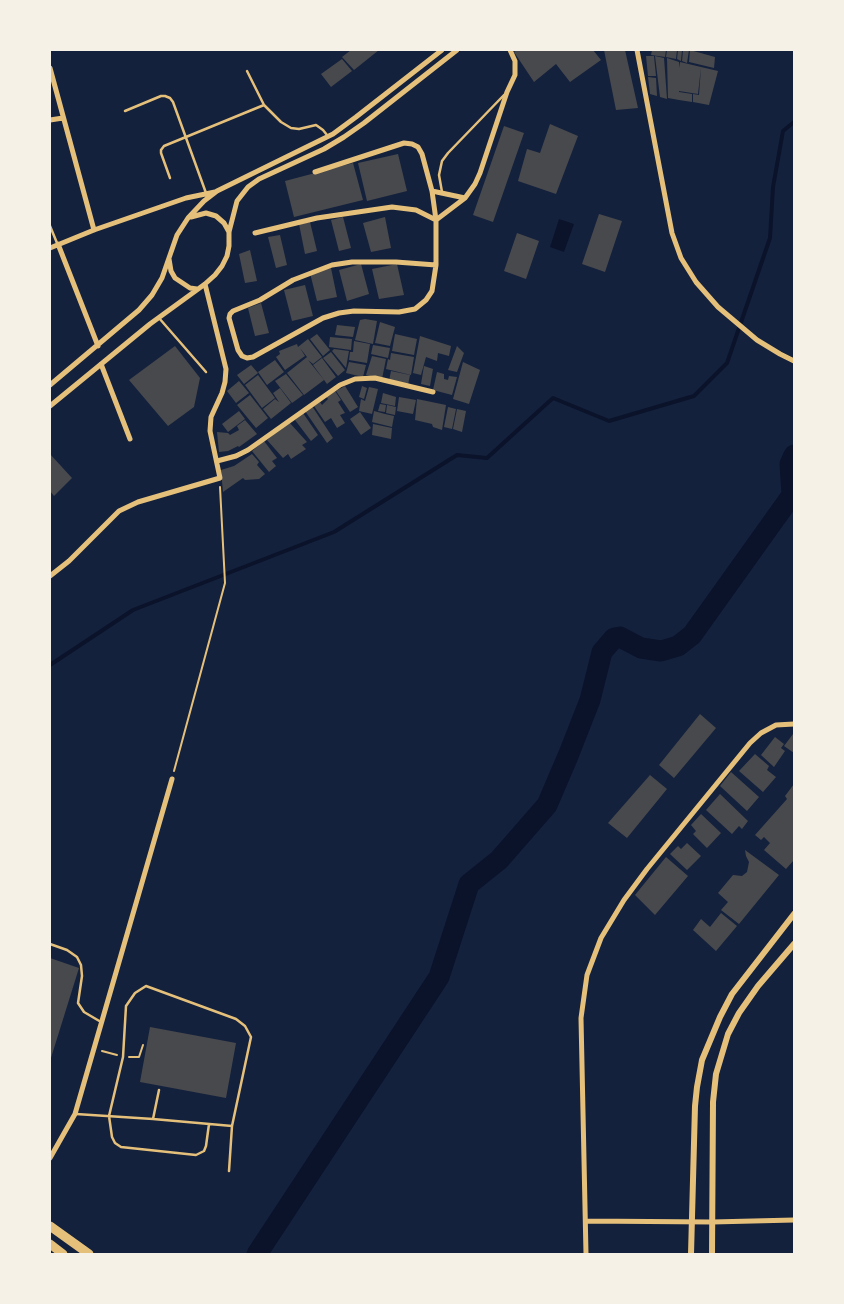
<!DOCTYPE html>
<style>
body{margin:0}
#map{position:relative;width:844px;height:1304px;overflow:hidden;background:#14213d;font-family:"Public Sans",sans-serif}
canvas{display:block}
.frame{position:absolute;inset:0;border:51px solid #f6f1e7;pointer-events:none}
</style>
<div id="map">
<canvas width="844" height="1304"></canvas>
<div class="frame"></div>
</div>
<script>
const g = document.querySelector('canvas').getContext('2d');
g.lineJoin = 'round';
function fillPath(path, color) {
  g.fillStyle = color;
  g.fill(path, 'evenodd');
}
function toPath(rows) {
  const path = new Path2D();
  for (const r of rows) {
    path.moveTo(r[0], r[1]);
    for (let i = 2; i < r.length; i += 2) path.lineTo(r[i], r[i + 1]);
  }
  return path;
}
function trace(path, color, width, dash) {
  g.strokeStyle = color;
  g.lineWidth = width;
  g.lineCap = dash ? 'butt' : 'round';
  g.setLineDash(dash || []);
  g.stroke(path);
}
fillPath(toPath([
 [559,219,574,224,564,252,550,247]
]), '#0b132b');
trace(toPath([
 [50,665,133,610,334,532,457,455,487,458,553,398,609,421,694,396,727,363,770,238,773,187,783,131,794,122]
]), '#0b132b', 4);
trace(toPath([
 [257,1254,439,977,469,884,499,860,547,805,568,756,590,700,602,652,614,638,620,637,641,648,661,651,678,646,692,635,792,495,790,464,794,455]
]), '#0b132b', 21);
fillPath(toPath([
 [351,50,379,50,354,70,342,57],
 [517,50,593,50,601,60,570,82,556,64,534,82,514,52],
 [604,50,625,50,638,108,616,110],
 [652,50,666,50,665,57,651,55],
 [667,50,677,50,676,59,666,57],
 [678,50,682,50,681,61,677,59],
 [683,50,689,50,687,63,682,61],
 [690,50,715,57,714,68,689,62],
 [646,56,654,56,656,76,648,76],
 [655,56,664,58,667,99,660,97],
 [667,58,679,62,679,68,680,62,701,67,698,94,679,91,679,100,668,98],
 [342,59,352,71,331,87,321,74],
 [701,67,718,71,709,105,693,102,693,94,699,95],
 [648,77,656,78,657,96,650,94],
 [679,92,692,94,692,102,679,100],
 [550,124,578,136,556,194,518,181,527,149,540,153],
 [504,126,524,133,493,222,473,215],
 [398,154,407,191,367,201,358,163],
 [353,163,363,200,294,217,285,181],
 [599,214,622,221,605,272,582,264],
 [343,217,351,248,339,251,331,220],
 [385,217,391,248,371,252,363,223],
 [310,222,317,251,305,254,299,224],
 [517,233,539,241,526,279,504,271],
 [280,235,287,265,276,268,268,237],
 [250,250,257,281,245,283,239,254],
 [361,264,369,294,347,301,339,270],
 [397,264,404,295,379,299,372,269],
 [331,268,337,297,317,301,310,273],
 [305,285,313,316,292,321,284,290],
 [261,303,269,333,255,336,248,308],
 [365,319,377,321,373,344,355,340,360,320],
 [380,322,395,327,390,346,375,343],
 [337,325,355,327,353,337,335,335],
 [317,334,330,350,323,356,310,339],
 [395,334,417,339,414,355,392,351],
 [420,336,451,346,449,356,438,353,437,361,426,357,421,375,413,373],
 [330,337,352,339,351,350,329,347],
 [308,339,322,357,313,364,308,360,324,380,304,395,287,373,307,357,300,348,305,356,285,370,276,357,280,354,279,351,297,344,298,347],
 [354,341,370,344,367,363,349,360,350,352,353,352],
 [373,345,390,348,388,358,371,354],
 [175,346,200,378,194,407,168,426,129,380],
 [457,346,464,353,457,372,448,370],
 [334,349,349,351,346,368,332,351],
 [331,352,345,370,338,376,323,358],
 [391,353,414,357,411,375,386,369,388,359,390,360],
 [372,356,386,359,382,379,366,375],
 [322,358,336,377,327,384,313,365],
 [275,360,284,372,267,385,258,372],
 [349,362,366,365,363,377,346,373],
 [463,362,480,370,469,404,453,399],
 [251,365,258,373,244,384,237,375],
 [424,366,433,369,430,386,421,384],
 [391,371,410,375,408,385,389,381],
 [437,372,444,374,444,379,448,380,449,376,457,377,452,395,433,390],
 [286,374,303,395,292,403,275,381],
 [258,375,275,398,262,408,245,385],
 [239,381,249,393,236,403,227,391],
 [345,386,358,407,350,412,336,391],
 [362,386,367,388,364,399,359,397],
 [369,387,378,389,372,414,359,411,361,399,365,401],
 [280,388,291,403,271,419,263,409,275,399,279,402,273,393],
 [335,391,341,400,338,402,345,413,340,415,345,423,337,428,331,418,325,422,314,406,320,402,322,405,328,399,326,396],
 [383,393,396,397,395,406,381,403],
 [250,395,268,418,256,428,237,405],
 [399,397,416,400,413,414,397,411],
 [417,399,446,405,442,430,433,427,432,424,415,420],
 [380,404,386,405,385,412,378,411],
 [387,405,396,407,395,415,386,413],
 [312,406,333,438,327,443,305,411],
 [448,407,456,409,452,429,444,427],
 [457,409,466,411,462,432,453,429],
 [239,411,245,419,228,432,222,424],
 [374,411,385,414,384,417,385,414,394,416,392,427,372,422],
 [360,412,371,428,361,435,350,419],
 [303,413,318,435,311,441,295,420],
 [245,420,257,434,239,447,238,446,228,451,219,452,217,432,228,433,230,435,239,430,237,426],
 [289,422,307,442,302,445,306,449,291,459,288,454,283,458,267,440],
 [373,424,392,428,391,439,372,435],
 [264,441,277,458,272,461,276,466,269,472,252,451],
 [50,454,72,478,54,496,50,491],
 [252,454,259,462,257,465,265,474,259,479,245,480,243,478,223,492,221,470,234,466],
 [700,714,716,728,674,778,659,765],
 [793,734,794,735,794,753,784,746],
 [775,737,784,744,781,748,785,751,774,767,761,755],
 [755,754,769,766,767,770,776,777,763,792,739,771],
 [731,772,759,797,747,811,720,786],
 [650,775,667,789,627,838,608,823],
 [794,784,794,860,786,869,764,850,770,843,764,837,761,840,755,835,787,799,785,796],
 [720,794,748,821,742,829,739,826,732,834,706,810],
 [701,814,721,833,707,848,693,834,696,831,691,825],
 [687,843,701,856,687,870,670,854,678,846,681,849],
 [745,850,779,875,739,924,721,910,728,902,718,893,733,875,742,876,747,872,749,862,746,856],
 [666,857,688,876,655,915,635,895],
 [721,913,737,926,716,951,693,930,701,919,710,927],
 [50,958,79,968,50,1061],
 [150,1027,236,1043,226,1098,140,1082]
]), '#48494c');
trace(toPath([
 [174,771,225,583,220,487],
 [102,1051,117,1055],
 [129,1057,139,1057,143,1045]
]), '#e5c07b', 2);
trace(toPath([
 [247,71,264,105],
 [125,111,161,96,165,96,170,98,173,102,206,193],
 [170,178,161,153,161,150,164,146,264,105,281,122,291,128,299,129,316,125,323,130,327,135],
 [442,192,439,175,442,161,448,153,504,95],
 [50,226,57,243],
 [159,318,206,372],
 [50,944,67,950,77,957,81,965,82,976,78,1003,84,1012,101,1022],
 [76,1114,153,1119,232,1126],
 [153,1119,159,1090],
 [209,1124,206,1146,204,1151,196,1155,121,1147,115,1143,112,1137,109,1116,123,1057,126,1006,135,993,146,986,236,1019,245,1026,251,1037,232,1126,229,1171]
]), '#e5c07b', 2.5);
trace(toPath([
 [637,50,672,233,681,258,696,282,718,307,757,340,780,354,794,361],
 [50,68,94,230],
 [50,120,63,118],
 [315,172,404,143,412,144,418,147,422,154,432,191,436,220,436,265,432,291,426,300,415,309,399,312,354,311,339,313,323,318,253,357,247,358,242,356,238,350,229,318,230,314,233,311,260,300,293,280,332,265,352,262,396,262,436,265],
 [432,191,465,198],
 [191,217,206,213,216,216,224,223,229,232],
 [436,220,465,198,475,184,480,173,507,92,515,75,515,61,510,50],
 [255,233,317,218,392,207,416,210,436,220],
 [58,244,98,346],
 [50,248,94,230,186,198,215,192],
 [169,259,171,271,175,278,190,288,197,289],
 [101,364,130,439],
 [50,385,139,310,152,295,162,278,177,235,188,218,204,201,217,191,333,134,356,117,442,50],
 [50,406,150,324,205,284,215,275,222,266,227,256,229,246,229,232,237,201,248,187,259,179,324,149,344,137,364,123,457,50],
 [217,461,236,456,248,450,340,385,355,379,375,378,433,392],
 [50,576,69,561,119,511,138,502,220,478,210,431,211,417,222,393,225,382,226,369,205,284],
 [50,1158,75,1114,172,779],
 [586,1221,712,1222,794,1220],
 [586,1254,581,1018,587,975,601,938,624,900,647,869,750,743,761,733,776,725,794,724]
]), '#e5c07b', 5);
trace(toPath([
 [691,1254,695,1106,697,1087,702,1060,720,1017,732,994,794,914],
 [712,1254,713,1102,716,1074,728,1034,739,1013,758,986,794,944]
]), '#e5c07b', 6);
trace(toPath([
 [50,1226,89,1254],
 [50,1244,63,1254]
]), '#e5c07b', 9);
</script>
